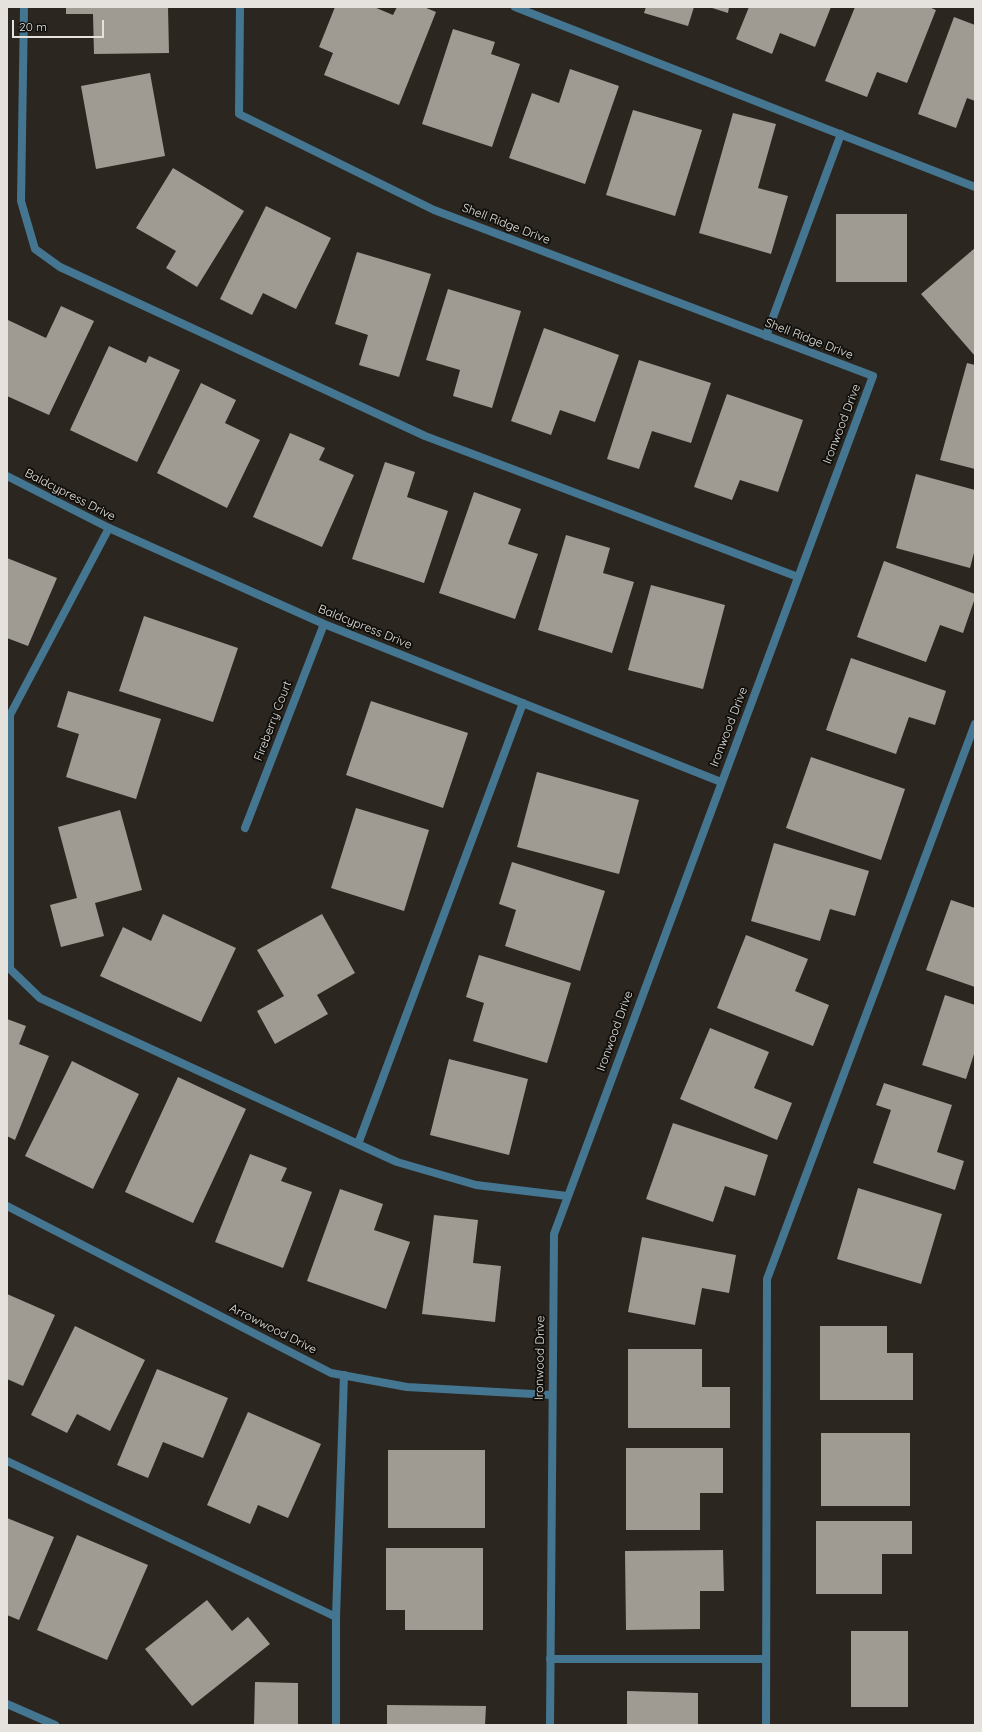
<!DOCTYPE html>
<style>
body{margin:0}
#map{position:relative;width:982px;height:1732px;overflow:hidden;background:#2b2720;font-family:Quicksand,sans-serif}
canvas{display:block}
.frame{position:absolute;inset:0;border:8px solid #e5e2dd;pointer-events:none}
.scale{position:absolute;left:12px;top:20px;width:92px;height:18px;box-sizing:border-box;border:2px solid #e5e2dd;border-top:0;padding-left:5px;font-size:12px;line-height:14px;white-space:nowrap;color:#e5e2dd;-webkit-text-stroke:3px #12100d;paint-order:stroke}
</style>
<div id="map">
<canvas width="982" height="1732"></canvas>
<div class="frame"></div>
<div class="scale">20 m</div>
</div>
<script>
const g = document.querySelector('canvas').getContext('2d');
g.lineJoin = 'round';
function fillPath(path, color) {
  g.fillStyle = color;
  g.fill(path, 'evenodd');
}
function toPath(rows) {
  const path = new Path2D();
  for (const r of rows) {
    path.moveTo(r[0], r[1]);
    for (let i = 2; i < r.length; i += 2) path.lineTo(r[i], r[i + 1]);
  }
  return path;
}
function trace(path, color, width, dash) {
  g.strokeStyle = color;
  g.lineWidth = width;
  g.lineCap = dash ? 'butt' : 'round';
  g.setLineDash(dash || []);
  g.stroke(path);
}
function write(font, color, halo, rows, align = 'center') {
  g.font = font + ' Quicksand,sans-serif';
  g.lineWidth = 4;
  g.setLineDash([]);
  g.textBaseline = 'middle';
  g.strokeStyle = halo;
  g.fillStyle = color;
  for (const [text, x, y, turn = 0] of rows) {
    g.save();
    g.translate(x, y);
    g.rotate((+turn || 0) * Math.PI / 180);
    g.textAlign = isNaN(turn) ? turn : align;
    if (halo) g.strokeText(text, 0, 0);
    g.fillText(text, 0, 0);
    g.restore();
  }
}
fillPath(toPath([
 [66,7,168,7,169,53,94,54,93,14,66,14],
 [335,7,374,7,393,15,397,7,424,7,436,12,399,105,324,75,333,53,319,47],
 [646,7,694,7,688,26,644,13],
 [709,7,729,7,728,13],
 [749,7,831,7,815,47,780,33,772,54,736,39],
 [855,7,929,7,936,10,907,83,877,72,867,97,825,81],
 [954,17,975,25,975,101,967,98,956,128,918,114],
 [453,29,495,42,491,54,520,64,492,147,422,124],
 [570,69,619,86,585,184,509,158,532,93,559,103],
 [150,73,165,156,96,169,81,86],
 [633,110,702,130,675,216,606,195],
 [733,113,776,124,758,188,788,196,771,254,699,233],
 [173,168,244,211,197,287,166,268,176,251,136,228],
 [266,206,331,238,296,309,263,293,252,315,220,299],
 [836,214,907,214,907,282,836,282],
 [975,248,975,356,921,294],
 [357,252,431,274,399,377,359,365,368,335,335,324],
 [448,289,521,311,492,408,453,396,460,370,426,360],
 [61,306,94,321,49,415,7,396,7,323,8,320,46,338],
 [544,328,619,355,595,422,560,410,551,435,511,421],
 [109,346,146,363,149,356,180,370,137,462,70,430],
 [639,360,711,383,691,443,652,431,639,469,607,459],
 [967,363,975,365,975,469,940,460],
 [201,383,236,400,225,423,260,440,227,508,157,473],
 [727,394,803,420,778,492,740,480,732,500,694,487],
 [290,433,325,448,319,460,354,475,322,547,253,517],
 [385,462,415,472,407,497,448,511,424,583,352,559],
 [916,474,975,490,975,549,970,568,896,548],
 [474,492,521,509,508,544,538,554,515,619,439,593],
 [566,535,610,548,603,573,634,582,612,653,538,630],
 [7,558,57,578,28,646,7,638],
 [884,561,975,594,975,598,963,633,940,625,926,662,857,637],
 [651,585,725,605,703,689,628,670],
 [144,616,238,648,213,722,119,691],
 [851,658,946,691,935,725,909,717,896,754,826,730],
 [68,691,161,719,136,799,66,777,79,734,57,727],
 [371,701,468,733,443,808,346,775],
 [811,757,905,789,881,860,786,828],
 [537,772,639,800,619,874,517,847],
 [356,808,429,830,404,911,331,888],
 [120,810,142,890,95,903,104,936,61,947,50,905,77,898,58,827],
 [774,843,869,871,855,916,830,909,820,941,751,921],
 [512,862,605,891,580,971,505,946,516,910,499,904],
 [951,900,975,908,975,987,926,970],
 [163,914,236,948,201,1022,100,976,123,927,151,941],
 [322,914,355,973,317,995,328,1014,275,1044,257,1011,284,996,257,950],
 [746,935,808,959,795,991,829,1005,813,1046,717,1008],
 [479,955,571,983,547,1063,473,1041,484,1003,466,997],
 [945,995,975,1005,975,1051,966,1079,922,1065],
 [7,1019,26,1026,19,1044,49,1056,15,1140,7,1136],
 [710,1028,769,1052,754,1088,792,1103,777,1140,680,1099],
 [449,1059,528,1079,509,1155,430,1135],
 [72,1061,139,1094,93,1189,25,1156],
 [178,1077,246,1109,193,1223,125,1192],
 [884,1083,952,1105,937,1152,964,1161,955,1190,873,1163,891,1110,876,1105],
 [673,1123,768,1155,755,1196,725,1186,713,1222,646,1199],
 [250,1154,287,1168,281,1181,312,1192,283,1268,215,1242],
 [858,1188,942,1214,921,1284,837,1259],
 [340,1189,383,1204,374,1230,410,1242,386,1309,307,1281],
 [434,1215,478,1220,473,1263,501,1266,495,1322,422,1314],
 [642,1237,736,1255,729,1293,702,1288,695,1325,628,1312],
 [7,1294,55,1315,23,1386,7,1379],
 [75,1326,145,1360,110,1431,77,1414,67,1433,31,1415],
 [820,1326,887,1326,887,1353,913,1353,913,1400,820,1400],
 [628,1349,702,1349,702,1387,730,1387,730,1428,628,1428],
 [157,1369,228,1398,203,1458,163,1442,148,1478,117,1465],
 [248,1412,321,1444,288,1518,258,1505,250,1524,207,1505],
 [821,1433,910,1433,910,1506,821,1506],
 [626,1448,723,1448,723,1493,700,1493,700,1530,626,1530],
 [388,1450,485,1450,485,1528,388,1528],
 [7,1518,54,1537,19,1620,7,1615],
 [816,1521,912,1521,912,1554,882,1554,882,1594,816,1594],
 [77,1535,148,1565,107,1660,37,1630],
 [386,1548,483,1548,483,1630,405,1630,405,1610,386,1610],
 [723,1550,724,1591,700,1591,700,1629,626,1630,625,1551],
 [207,1600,232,1631,248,1617,270,1644,192,1706,145,1649],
 [851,1631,908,1631,908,1707,851,1707],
 [255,1682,298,1683,298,1725,254,1725],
 [627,1691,698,1693,698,1725,627,1725],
 [387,1705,486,1706,485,1725,387,1725]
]), '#a09b92');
trace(toPath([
 [24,7,21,201,35,249,60,267,425,436,798,577],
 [515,7,975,187],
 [766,336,841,134],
 [109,528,10,715,10,969,40,998,397,1162,476,1185,567,1196],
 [358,1144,523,703],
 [7,1461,336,1617],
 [550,1659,766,1659],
 [336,1725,336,1617,344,1375],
 [766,1725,767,1279,975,724]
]), '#457691', 8);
trace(toPath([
 [240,7,239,114,434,210,873,376,554,1234,550,1725],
 [7,476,109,528,324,624,721,782],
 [245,828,324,624],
 [7,1206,331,1373,407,1387,551,1395],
 [7,1704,55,1725]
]), '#457691', 8);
write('12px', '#e5e2dd', '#12100d', [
 ["Shell Ridge Drive",506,224,21],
 ["Shell Ridge Drive",809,339,21],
 ["Ironwood Drive",842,424,-69],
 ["Baldcypress Drive",70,495,27],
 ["Baldcypress Drive",365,627,22],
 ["Fireberry Court",273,721,-69],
 ["Ironwood Drive",729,727,-69],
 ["Ironwood Drive",615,1031,-70],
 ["Arrowwood Drive",273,1329,27],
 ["Ironwood Drive",540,1358,-89]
]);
</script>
